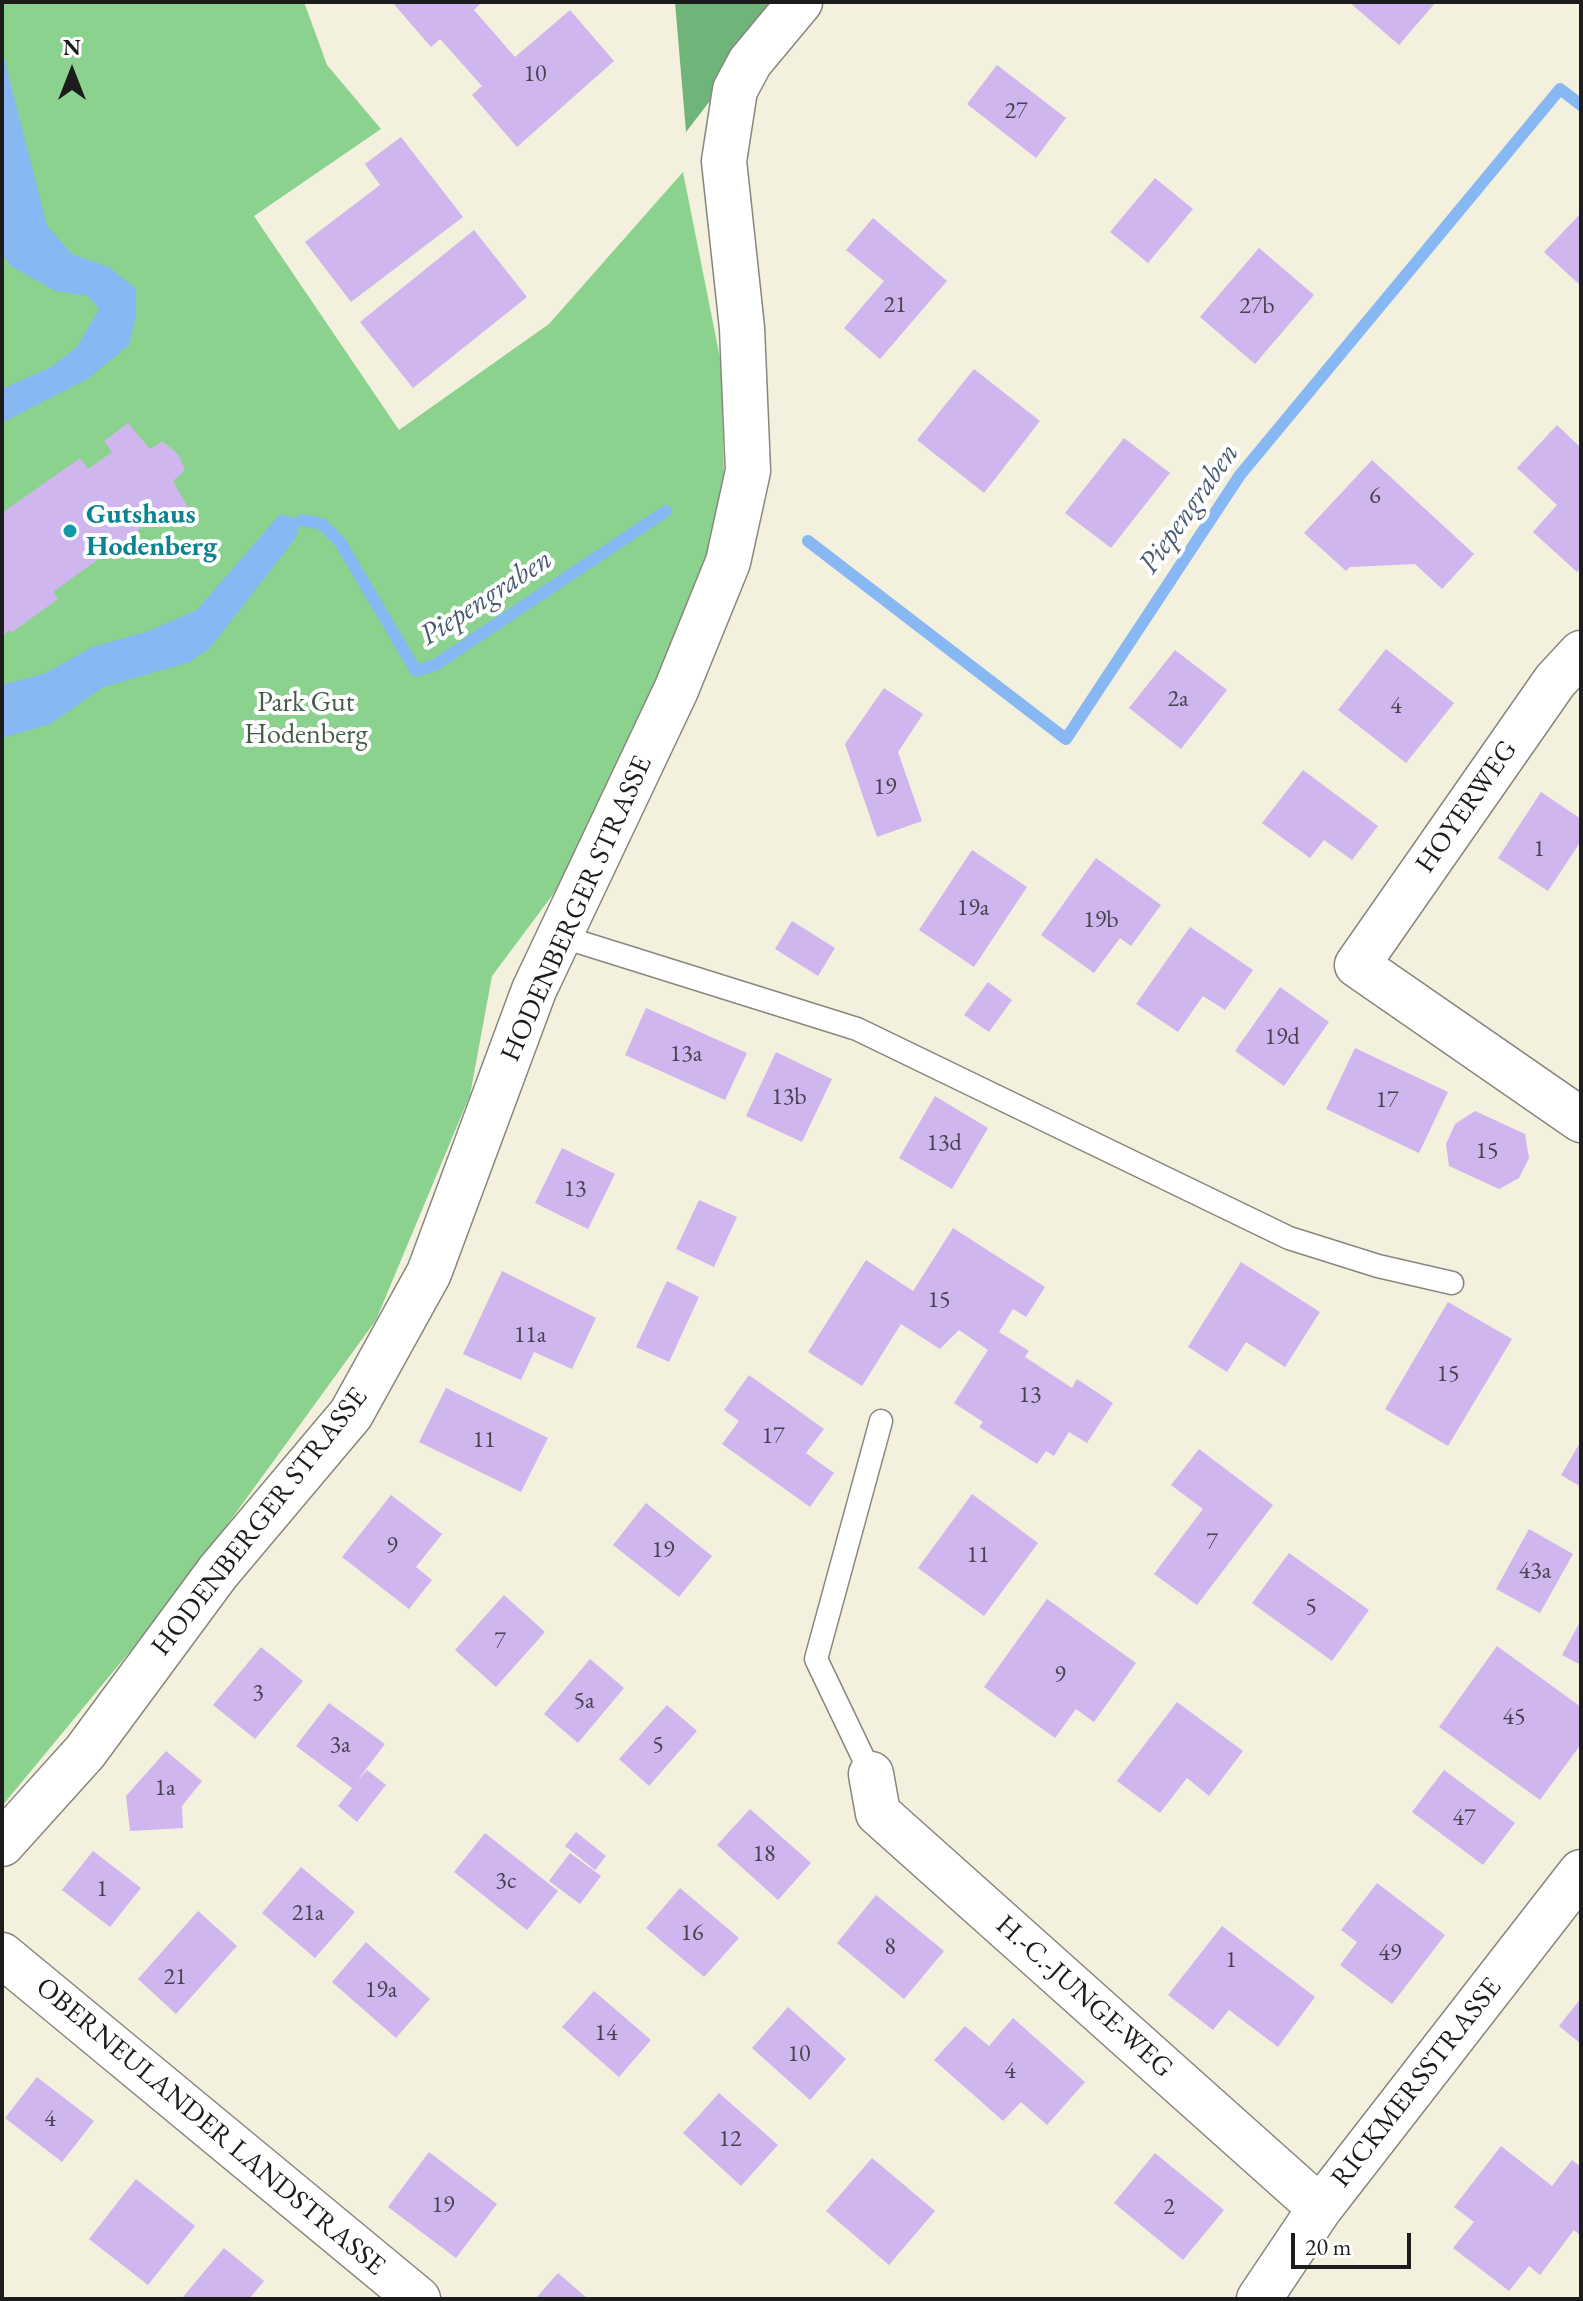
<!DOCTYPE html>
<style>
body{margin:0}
#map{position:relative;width:1583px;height:2301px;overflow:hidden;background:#f3f0de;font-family:"EB Garamond",serif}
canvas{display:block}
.frame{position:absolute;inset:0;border:4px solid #1c1c1c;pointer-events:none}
.north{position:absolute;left:32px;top:32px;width:80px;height:80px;-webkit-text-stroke:6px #fff;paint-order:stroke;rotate:0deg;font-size:22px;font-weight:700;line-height:32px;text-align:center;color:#1c1c1c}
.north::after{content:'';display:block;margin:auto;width:28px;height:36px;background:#1c1c1c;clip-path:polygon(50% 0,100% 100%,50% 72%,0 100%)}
.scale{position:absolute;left:1291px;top:2233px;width:120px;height:36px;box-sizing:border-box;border:4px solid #1c1c1c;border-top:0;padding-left:10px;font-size:24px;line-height:28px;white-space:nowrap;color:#1c1c1c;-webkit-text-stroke:6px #fff;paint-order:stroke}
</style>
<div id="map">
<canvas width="1583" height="2301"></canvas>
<div class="frame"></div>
<div class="north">N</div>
<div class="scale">20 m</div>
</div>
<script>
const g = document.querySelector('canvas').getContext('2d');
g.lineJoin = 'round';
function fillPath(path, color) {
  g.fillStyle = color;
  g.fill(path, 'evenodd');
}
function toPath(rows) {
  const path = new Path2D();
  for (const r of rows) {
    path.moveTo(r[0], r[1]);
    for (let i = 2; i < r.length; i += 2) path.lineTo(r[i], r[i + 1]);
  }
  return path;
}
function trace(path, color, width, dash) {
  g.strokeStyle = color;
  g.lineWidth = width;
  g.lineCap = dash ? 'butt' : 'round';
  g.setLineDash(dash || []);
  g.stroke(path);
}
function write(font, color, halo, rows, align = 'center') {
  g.font = font + ' "EB Garamond",serif';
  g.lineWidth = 8;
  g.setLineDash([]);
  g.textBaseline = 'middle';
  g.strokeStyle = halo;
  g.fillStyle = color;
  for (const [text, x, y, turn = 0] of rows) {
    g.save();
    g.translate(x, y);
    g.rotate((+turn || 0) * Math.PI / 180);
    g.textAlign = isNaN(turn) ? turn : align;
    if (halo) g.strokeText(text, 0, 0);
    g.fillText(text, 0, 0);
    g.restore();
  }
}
fillPath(toPath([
 [2,2,304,2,327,65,381,129,254,216,399,430,549,324,683,172,721,363,725,511,679,636,566,877,492,976,470,1095,376,1320,174,1598,2,1806]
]), '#8ad28d');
fillPath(toPath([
 [675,2,786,2,686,132]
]), '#6fb478');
fillPath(toPath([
 [2,50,47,226,72,254,109,267,135,288,136,316,129,345,89,378,2,423,2,389,51,367,77,347,99,309,88,296,55,291,11,266,2,254],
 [280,514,302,520,295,539,210,648,190,662,104,687,50,724,2,738,2,685,46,673,92,647,146,632,197,610]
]), '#87b8f3');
trace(toPath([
 [302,520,322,524,340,542,416,671,435,665,666,511],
 [808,541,1066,739,1240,475,1560,89,1581,105]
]), '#87b8f3', 12);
fillPath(toPath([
 [392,2,482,2,474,10,515,57,570,10,614,61,517,147,472,95,482,86,440,39,431,47],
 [1349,2,1436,2,1399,45],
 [997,65,1066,118,1036,158,967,104],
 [401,137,463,217,351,302,305,242,380,185,365,164],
 [1155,178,1193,209,1148,263,1110,232],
 [1581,213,1581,286,1544,252],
 [873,218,947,281,880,359,844,328,884,281,846,250],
 [474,230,527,297,413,388,360,322],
 [1259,248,1314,295,1255,364,1200,317],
 [974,369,1040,421,984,493,917,440],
 [128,423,150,449,162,441,178,454,185,470,173,481,190,511,168,527,159,515,53,592,58,599,11,633,10,630,2,636,2,513,80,458,88,469,112,452,104,441],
 [1557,425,1581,448,1581,567,1577,572,1533,532,1557,505,1517,468],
 [1124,438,1170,473,1111,548,1065,513],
 [1372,460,1474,554,1442,589,1415,564,1350,567,1346,571,1304,533],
 [1386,649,1454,703,1406,763,1338,710],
 [1175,650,1227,690,1181,749,1129,708],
 [884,688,923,714,898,752,922,821,877,837,845,744],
 [1303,770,1378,826,1352,860,1324,840,1310,858,1262,823],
 [1541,792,1581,819,1581,841,1548,891,1498,858],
 [972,850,1027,887,974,967,919,930],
 [1096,858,1161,905,1131,946,1120,938,1094,973,1041,935],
 [792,921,835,948,818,976,775,949],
 [1190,927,1253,970,1225,1010,1203,996,1178,1032,1136,1004],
 [988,982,1012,1000,989,1032,964,1015],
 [1280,987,1329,1022,1284,1086,1235,1051],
 [646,1008,747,1053,725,1100,625,1055],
 [1355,1048,1448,1092,1419,1153,1326,1109],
 [776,1052,832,1079,802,1142,746,1116],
 [935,1096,988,1128,952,1189,899,1158],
 [1475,1111,1525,1134,1529,1158,1519,1178,1499,1189,1449,1166,1446,1144,1455,1124],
 [562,1148,615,1174,588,1229,535,1203],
 [699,1200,737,1217,714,1267,676,1249],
 [953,1228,1045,1287,1026,1317,1013,1309,999,1332,1029,1351,1025,1357,1072,1388,1077,1379,1113,1403,1087,1443,1069,1432,1054,1456,1046,1451,1037,1464,979,1427,983,1422,954,1403,988,1350,959,1330,940,1349,901,1324,862,1386,808,1352,866,1260,913,1291],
 [1241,1262,1320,1312,1285,1367,1246,1342,1227,1372,1188,1347],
 [502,1271,596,1318,572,1369,534,1352,521,1380,463,1354],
 [667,1281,699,1297,669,1362,636,1347],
 [1448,1302,1512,1339,1448,1446,1385,1409],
 [749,1375,824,1429,806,1453,834,1473,810,1507,722,1444,739,1421,724,1410],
 [446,1388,548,1438,521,1492,419,1442],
 [1581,1441,1581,1487,1561,1475],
 [1199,1449,1273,1505,1197,1605,1154,1574,1203,1509,1171,1485],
 [972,1494,1038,1543,984,1616,918,1568],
 [391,1495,442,1534,416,1567,432,1580,409,1609,342,1557],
 [646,1503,712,1556,679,1597,613,1545],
 [1529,1529,1573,1554,1540,1613,1496,1589],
 [1289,1553,1369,1610,1332,1661,1252,1603],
 [504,1595,545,1632,496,1687,455,1650],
 [1047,1599,1136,1663,1094,1722,1076,1709,1055,1738,984,1687],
 [1581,1620,1581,1665,1562,1655],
 [1497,1646,1581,1707,1581,1744,1540,1800,1439,1727],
 [261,1647,303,1681,255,1739,213,1705],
 [590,1659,624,1688,578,1743,544,1714],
 [1177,1702,1243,1751,1209,1796,1187,1778,1160,1813,1117,1781],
 [329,1703,385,1744,357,1781,367,1770,386,1785,357,1822,338,1806,352,1788,296,1746],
 [667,1705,697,1731,649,1786,619,1759],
 [166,1751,202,1781,182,1806,183,1828,130,1831,126,1796],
 [1444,1770,1515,1823,1483,1865,1412,1812],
 [750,1809,811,1863,778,1900,717,1845],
 [576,1832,606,1856,595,1870,565,1846],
 [485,1833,558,1891,527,1930,454,1872],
 [93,1851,141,1888,110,1927,62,1890],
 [570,1853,601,1876,580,1904,549,1881],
 [301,1867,355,1912,315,1958,262,1913],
 [1377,1883,1445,1935,1392,2004,1340,1965,1357,1942,1341,1930],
 [680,1888,739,1938,704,1977,646,1928],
 [876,1895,944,1951,904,1999,837,1943],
 [198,1911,237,1946,176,2014,138,1979],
 [1222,1926,1315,1997,1278,2047,1229,2010,1213,2030,1168,1995],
 [366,1942,430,1999,396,2038,332,1982],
 [594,1991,651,2040,619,2077,562,2027],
 [1581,1998,1581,2044,1559,2026],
 [788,2007,846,2059,810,2100,752,2048],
 [1013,2018,1085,2082,1047,2125,1021,2102,1003,2121,934,2060,965,2026,989,2046],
 [37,2077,94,2121,62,2162,5,2118],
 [719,2093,778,2145,741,2186,683,2133],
 [1501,2146,1552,2186,1572,2160,1581,2167,1581,2236,1574,2230,1540,2275,1529,2266,1509,2291,1453,2248,1474,2222,1454,2207],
 [429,2152,497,2204,456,2258,388,2207],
 [1155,2153,1224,2210,1183,2260,1114,2203],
 [872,2158,935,2211,889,2265,826,2211],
 [136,2179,195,2226,148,2285,89,2239],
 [224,2248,264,2281,249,2299,186,2299,183,2297],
 [558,2273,588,2299,535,2299]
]), '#cfb6ee');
const lane = toPath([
 [560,936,857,1029,1289,1238,1378,1266,1452,1283],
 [871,1774,816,1659,881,1421]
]);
const street = toPath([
 [1581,653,1555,681,1357,965,1581,1120],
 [871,1774,878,1813,1320,2208],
 [2,1844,85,1752,218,1572,351,1414,429,1273,534,990,676,690,728,562,748,471,742,328,724,161,735,90,750,62,800,2],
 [2,1955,418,2299],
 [1259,2299,1320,2208,1581,1872]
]);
trace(lane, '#88867d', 25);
trace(street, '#88867d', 47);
trace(lane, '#fff', 22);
trace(street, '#fff', 44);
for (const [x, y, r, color] of [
 [70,531,8,"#0f9aa8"]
]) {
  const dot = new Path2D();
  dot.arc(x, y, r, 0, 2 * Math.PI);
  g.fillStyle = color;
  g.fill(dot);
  trace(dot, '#fff', 3);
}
write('24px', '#494250', null, [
 ["10",535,74],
 ["27",1016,111],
 ["21",895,305],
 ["27b",1257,306],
 ["6",1375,496],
 ["2a",1178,699],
 ["4",1396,706],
 ["19",885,787],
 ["1",1539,849],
 ["19a",973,908],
 ["19b",1101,920],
 ["19d",1282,1037],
 ["13a",686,1054],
 ["13b",789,1097],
 ["17",1387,1100],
 ["13d",944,1143],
 ["15",1487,1151],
 ["13",575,1189],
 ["15",939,1300],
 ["11a",530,1335],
 ["15",1448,1374],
 ["13",1030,1395],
 ["17",773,1436],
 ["11",484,1440],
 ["7",1212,1542],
 ["9",392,1546],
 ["19",663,1550],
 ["11",978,1555],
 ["43a",1535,1571],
 ["5",1311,1607],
 ["7",500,1641],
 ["9",1060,1675],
 ["3",258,1693],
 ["5a",584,1701],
 ["45",1514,1717],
 ["3a",340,1745],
 ["5",658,1745],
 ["1a",165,1788],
 ["47",1464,1818],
 ["18",764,1854],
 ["3c",506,1881],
 ["1",102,1889],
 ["21a",308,1913],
 ["16",692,1933],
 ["8",890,1947],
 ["49",1390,1953],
 ["1",1231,1960],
 ["21",175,1977],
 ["19a",381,1990],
 ["14",606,2033],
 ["10",799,2054],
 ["4",1010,2071],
 ["4",50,2119],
 ["12",730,2139],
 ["19",443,2205],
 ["2",1169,2207]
]);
write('bold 28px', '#0d838f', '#fff', [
 ["Gutshaus",86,515],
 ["Hodenberg",86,547]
], 'left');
write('28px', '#425c44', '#fff', [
 ["Park Gut",306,703],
 ["Hodenberg",306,735]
]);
write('28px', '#1c1c1c', '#fff', [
 ["HOYERWEG",1467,807,-55],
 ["HODENBERGER STRASSE",577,909,-66],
 ["HODENBERGER STRASSE",260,1522,-52],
 ["H.-C.-JUNGE-WEG",1084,1997,42],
 ["RICKMERSSTRASSE",1417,2083,-52],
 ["OBERNEULANDER LANDSTRASSE",210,2127,40]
]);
write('italic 30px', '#475a72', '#fff', [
 ["Piepengraben",1189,509,-55],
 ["Piepengraben",486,598,-33]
]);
</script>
